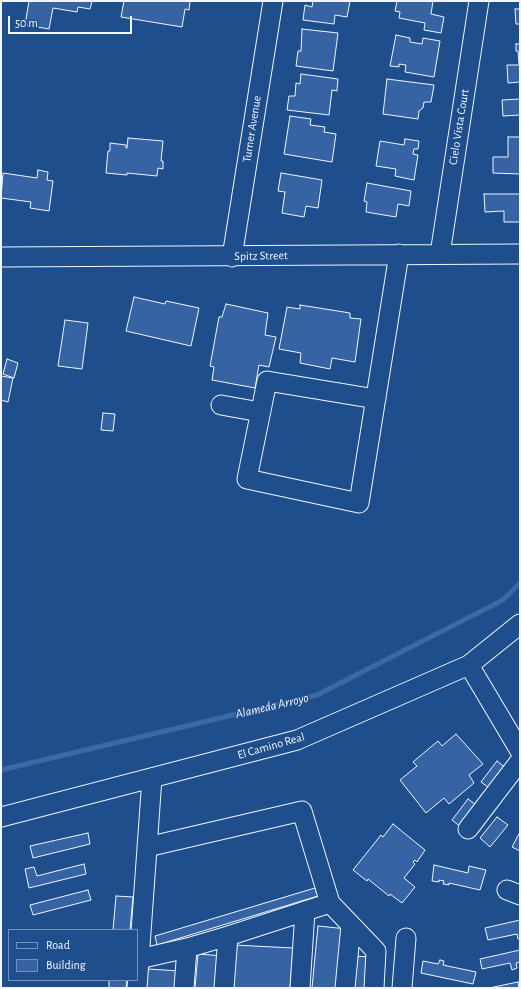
<!DOCTYPE html>
<style>
body{margin:0}
#map{position:relative;width:521px;height:989px;overflow:hidden;background:#1f4e8c;font-family:"Alegreya Sans",sans-serif}
canvas{display:block}
.frame{position:absolute;inset:0;border:2px solid #f2f6ff;pointer-events:none}
.legend{position:absolute;left:8px;top:929px;width:130px;height:52px;box-sizing:border-box;background:#1f4e8c;border:1px solid #7391ba;margin:0;padding:5px 7px;list-style:none;font-size:12px;color:#f2f6ff}
.legend li{display:flex;align-items:center;gap:8px;height:20px}
.legend b{width:20px;border:1px solid #7391ba}
.scale{position:absolute;left:8px;top:16px;width:124px;height:18px;box-sizing:border-box;border:2px solid #f2f6ff;border-top:0;padding-left:5px;font-size:12px;line-height:14px;white-space:nowrap;color:#f2f6ff;-webkit-text-stroke:3px #1f4e8c;paint-order:stroke}
</style>
<div id="map">
<canvas width="521" height="989"></canvas>
<div class="frame"></div>
<ul class="legend">
<li><b style="height:5px;background:#1f4e8c"></b>Road</li>
<li><b style="height:11px;background:#3563a3"></b>Building</li>
</ul>
<div class="scale">50 m</div>
</div>
<script>
const g = document.querySelector('canvas').getContext('2d');
g.lineJoin = 'round';
function toPath(rows) {
  const path = new Path2D();
  for (const r of rows) {
    path.moveTo(r[0], r[1]);
    for (let i = 2; i < r.length; i += 2) path.lineTo(r[i], r[i + 1]);
  }
  return path;
}
function trace(path, color, width, dash) {
  g.strokeStyle = color;
  g.lineWidth = width;
  g.lineCap = dash ? 'butt' : 'round';
  g.setLineDash(dash || []);
  g.stroke(path);
}
function fillPath(path, color) {
  g.fillStyle = color;
  g.fill(path, 'evenodd');
}
function write(font, color, halo, rows, align = 'center') {
  g.font = font + ' "Alegreya Sans",sans-serif';
  g.lineWidth = 3;
  g.setLineDash([]);
  g.textBaseline = 'middle';
  g.strokeStyle = halo;
  g.fillStyle = color;
  for (const [text, x, y, turn = 0] of rows) {
    g.save();
    g.translate(x, y);
    g.rotate((+turn || 0) * Math.PI / 180);
    g.textAlign = isNaN(turn) ? turn : align;
    if (halo) g.strokeText(text, 0, 0);
    g.fillText(text, 0, 0);
    g.restore();
  }
}
trace(toPath([
 [1,770,317,695,503,600,520,583]
]), '#3b69a3', 5);
const building = toPath([
 [29,1,92,1,90,9,78,7,77,12,53,8,49,29,25,25,29,1],
 [124,1,190,1,189,10,185,9,182,27,121,17,124,1],
 [313,1,350,1,347,17,335,15,334,24,303,20,305,5,312,7,313,1],
 [397,1,433,1,431,14,444,17,441,33,424,30,425,23,399,18,400,12,395,11,397,1],
 [515,9,520,9,520,24,516,24,515,9],
 [302,29,338,33,333,71,296,66,298,51,301,51,302,29],
 [396,35,410,38,410,42,422,44,423,38,440,41,434,77,405,72,406,65,399,64,399,67,390,66,396,35],
 [516,44,520,44,520,82,508,83,507,65,519,65,518,51,516,51,516,44],
 [301,74,338,79,337,91,332,90,329,115,287,110,289,96,295,96,296,83,300,84,301,74],
 [387,79,434,85,431,102,424,102,423,108,419,111,418,119,383,114,387,79],
 [520,99,520,115,503,116,502,100,520,99],
 [290,116,311,119,310,125,325,127,324,132,336,134,332,162,284,154,290,116],
 [508,137,520,137,520,174,493,173,493,157,508,157,508,137],
 [128,138,163,141,161,161,163,161,163,169,158,168,157,176,127,173,127,175,106,173,108,151,110,151,110,143,126,145,126,148,127,148,128,138],
 [405,139,419,141,418,149,414,149,413,154,418,155,414,180,395,176,396,169,376,166,380,141,404,145,405,139],
 [38,170,48,172,47,180,53,181,49,211,30,208,31,202,1,198,3,173,37,178,38,170],
 [281,173,322,180,318,208,306,206,304,217,282,213,285,192,278,191,281,173],
 [367,183,411,191,409,206,398,204,396,217,366,212,367,202,364,201,367,183],
 [484,194,520,194,520,222,504,222,504,211,485,212,484,194],
 [134,297,165,304,166,301,199,308,191,346,126,331,134,297],
 [226,304,268,313,265,335,276,337,269,367,259,365,255,388,212,380,214,367,210,366,219,317,222,317,226,304],
 [300,305,350,313,350,318,361,319,355,362,332,358,330,369,300,363,301,353,279,349,287,307,300,309,300,305],
 [65,320,88,323,82,369,58,366,65,320],
 [7,359,18,363,14,378,3,374,7,359],
 [1,376,13,378,8,402,1,400,1,376],
 [103,413,115,414,113,431,101,430,103,413],
 [456,734,483,764,469,775,474,783,449,804,444,798,426,813,400,780,417,766,413,762,438,741,442,746,456,734],
 [497,761,507,769,492,790,481,782,497,761],
 [468,799,479,807,462,828,452,820,468,799],
 [497,817,508,825,490,847,480,838,497,817],
 [393,824,425,850,417,862,415,860,413,862,415,864,404,878,415,887,402,903,390,894,389,896,368,879,367,881,353,870,381,835,383,837,393,824],
 [520,832,520,851,512,847,520,832],
 [88,833,90,844,33,858,30,846,88,833],
 [84,864,86,874,29,888,25,869,34,867,37,876,84,864],
 [434,865,468,873,469,866,486,870,480,890,449,883,449,885,443,884,444,881,439,880,439,882,432,881,434,865],
 [315,888,318,896,157,945,155,936,315,888],
 [88,890,91,900,33,915,30,905,88,890],
 [116,896,133,897,130,930,113,930,116,896],
 [520,920,520,938,518,939,517,934,488,940,485,928,520,920],
 [318,926,347,929,342,988,312,988,318,926],
 [234,945,293,948,290,988,231,988,234,945],
 [520,950,520,962,516,963,517,968,512,970,510,963,482,969,480,959,520,950],
 [198,954,224,956,221,988,195,988,198,954],
 [352,956,371,957,370,988,350,988,352,956],
 [440,960,444,961,443,965,476,972,473,984,421,973,423,961,438,964,440,960],
 [148,969,180,971,179,988,146,988,148,969],
 [109,980,127,980,126,988,109,988,109,980],
 [518,982,519,988,489,988,518,982]
]);
fillPath(building, '#3563a3');
trace(building, '#f2f6ff', 1);
const minor = toPath([
 [440,254,479,1],
 [1,257,520,254],
 [232,257,273,1],
 [376,399,267,381,247,479,359,503,399,254],
 [221,405,260,412],
 [469,665,520,751],
 [1,817,297,740,469,665,520,624],
 [468,829,520,761],
 [147,847,302,811,330,903],
 [507,890,520,895],
 [139,959,187,948],
 [137,988,152,778],
 [184,988,187,948,228,936],
 [224,988,228,936,330,903,376,951,374,988],
 [300,988,305,911],
 [345,988,351,925],
 [402,988,406,938]
]);
trace(minor, '#f2f6ff', 21);
trace(minor, '#1f4e8c', 19);
write('12px', '#f2f6ff', '#1f4e8c', [
 ["Cielo Vista Court",459,127,-81],
 ["Turner Avenue",252,129,-81],
 ["Spitz Street",261,256,-1],
 ["El Camino Real",271,746,-16]
]);
write('italic 13px', '#f2f6ff', '#1f4e8c', [
 ["Alameda Arroyo",272,706,-13]
]);
</script>
